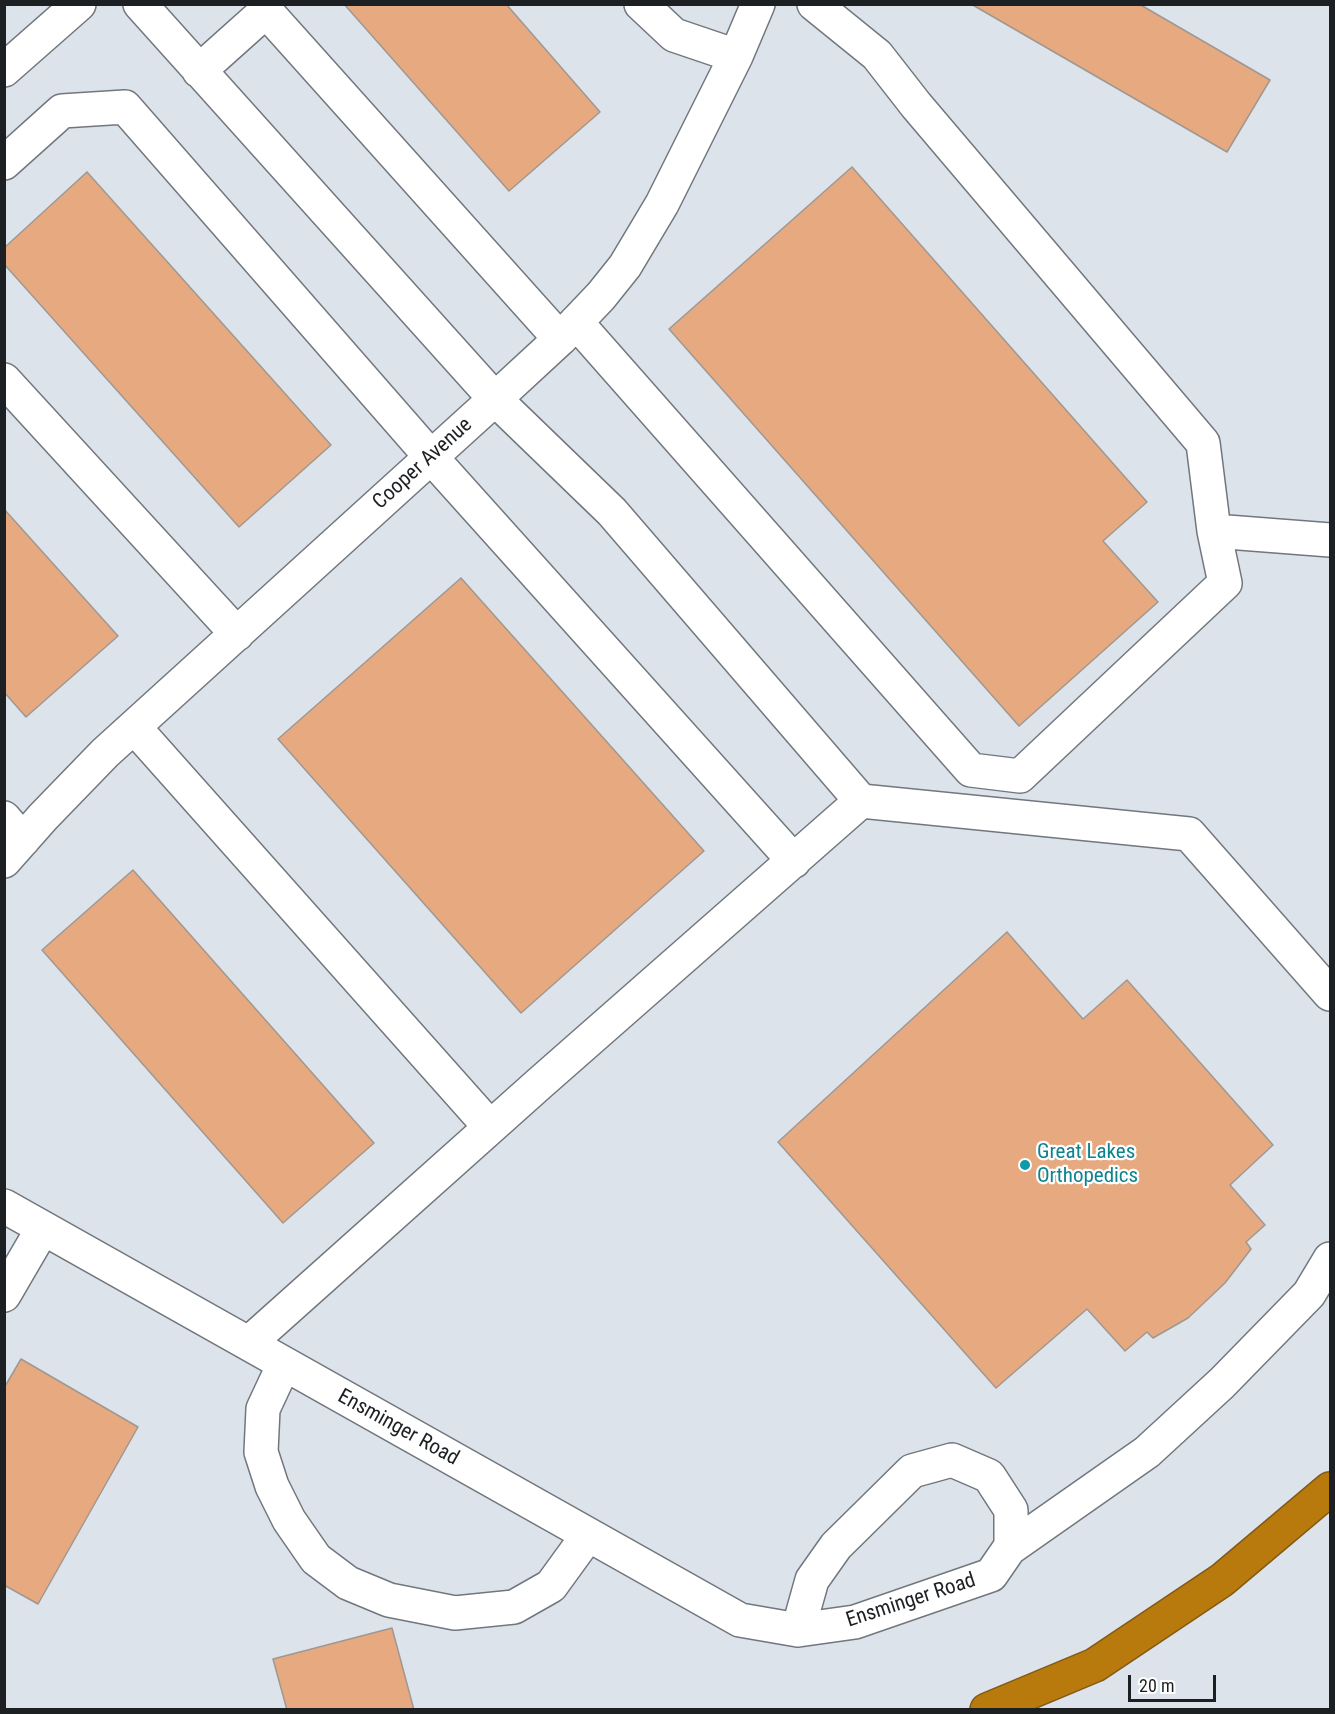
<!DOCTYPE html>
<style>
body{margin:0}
#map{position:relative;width:1335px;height:1714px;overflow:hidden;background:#dde3eb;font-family:"Roboto Condensed",sans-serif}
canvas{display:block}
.frame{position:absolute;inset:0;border:6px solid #1d2023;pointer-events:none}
.scale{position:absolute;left:1128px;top:1675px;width:88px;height:27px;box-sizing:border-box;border:3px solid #1d2023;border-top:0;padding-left:8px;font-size:18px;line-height:21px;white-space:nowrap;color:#1d2023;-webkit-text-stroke:4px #fff;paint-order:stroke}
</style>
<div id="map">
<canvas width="1335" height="1714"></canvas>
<div class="frame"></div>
<div class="scale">20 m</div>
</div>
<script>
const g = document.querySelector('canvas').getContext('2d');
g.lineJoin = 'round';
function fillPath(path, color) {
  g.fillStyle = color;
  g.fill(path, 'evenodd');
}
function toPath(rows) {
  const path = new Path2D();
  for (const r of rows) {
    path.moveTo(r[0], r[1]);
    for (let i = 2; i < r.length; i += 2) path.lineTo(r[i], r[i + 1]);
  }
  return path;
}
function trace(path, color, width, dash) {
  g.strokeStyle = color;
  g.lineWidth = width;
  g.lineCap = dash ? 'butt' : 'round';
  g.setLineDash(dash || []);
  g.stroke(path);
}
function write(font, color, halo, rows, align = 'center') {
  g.font = font + ' "Roboto Condensed",sans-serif';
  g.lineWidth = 4.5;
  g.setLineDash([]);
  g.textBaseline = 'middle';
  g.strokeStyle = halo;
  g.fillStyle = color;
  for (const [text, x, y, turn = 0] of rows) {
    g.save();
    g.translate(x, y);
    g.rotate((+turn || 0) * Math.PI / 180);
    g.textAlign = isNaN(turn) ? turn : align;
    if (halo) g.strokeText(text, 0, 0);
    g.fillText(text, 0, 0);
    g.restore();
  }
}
const building = toPath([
 [344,4,506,4,600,112,509,191,344,4],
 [971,4,1139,4,1270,80,1227,152,971,4],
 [852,167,1147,502,1103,541,1158,602,1019,726,669,329,852,167],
 [87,172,331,445,239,527,4,264,4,248,87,172],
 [4,509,118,636,26,717,4,692,4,509],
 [461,578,704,851,521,1013,278,739,461,578],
 [133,870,374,1143,283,1223,42,950,133,870],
 [1007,932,1083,1019,1127,980,1273,1145,1230,1185,1265,1225,1246,1242,1251,1249,1225,1283,1188,1318,1153,1338,1147,1332,1125,1351,1087,1309,996,1388,778,1142,1007,932],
 [21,1359,138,1427,38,1604,4,1585,4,1388,21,1359],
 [392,1628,414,1710,287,1710,273,1659,392,1628]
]);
fillPath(building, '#e7aa80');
trace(building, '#9f9791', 1.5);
const minor = toPath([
 [140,4,495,399,612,512,861,801,540,1083,249,1343],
 [641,4,674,35,736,56],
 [4,70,79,4],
 [199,71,266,11,560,339],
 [4,163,62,111,125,107,431,457,794,861],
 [576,322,971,770,1020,776,1225,583,1214,531,1203,443,916,105,877,55,814,4],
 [4,380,237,634],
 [1214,531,1330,540],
 [134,727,490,1127],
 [861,801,1189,834,1330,994],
 [4,818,23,840],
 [4,861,43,817,105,753,495,399,560,339,601,296,625,266,662,204,736,56,758,4],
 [4,1206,740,1620,798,1630,855,1622,991,1575,1011,1546,1011,1510,989,1476,952,1460,912,1471,836,1546,812,1580,798,1630],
 [4,1295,43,1228],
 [284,1364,263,1409,261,1452,272,1486,289,1520,316,1559,348,1583,389,1600,455,1613,514,1607,551,1586,588,1535],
 [1010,1548,1147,1452,1222,1383,1309,1294,1330,1259]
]);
const highway = toPath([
 [987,1710,1095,1665,1222,1580,1330,1489]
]);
trace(minor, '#71777d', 36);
trace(highway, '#825a15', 36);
trace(minor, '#fff', 33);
trace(highway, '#b87a0d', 33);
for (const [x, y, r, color] of [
 [1025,1165,6,"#0f9aa8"]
]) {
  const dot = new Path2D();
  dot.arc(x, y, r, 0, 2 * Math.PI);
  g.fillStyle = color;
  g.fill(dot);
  trace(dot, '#fff', 2);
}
write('21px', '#1d2023', '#fff', [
 ["Cooper Avenue",423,464,-42],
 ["Ensminger Road",398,1428,29],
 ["Ensminger Road",911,1601,-18]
]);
write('21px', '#0d838f', '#fff', [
 ["Great Lakes",1037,1153],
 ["Orthopedics",1037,1177]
], 'left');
</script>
